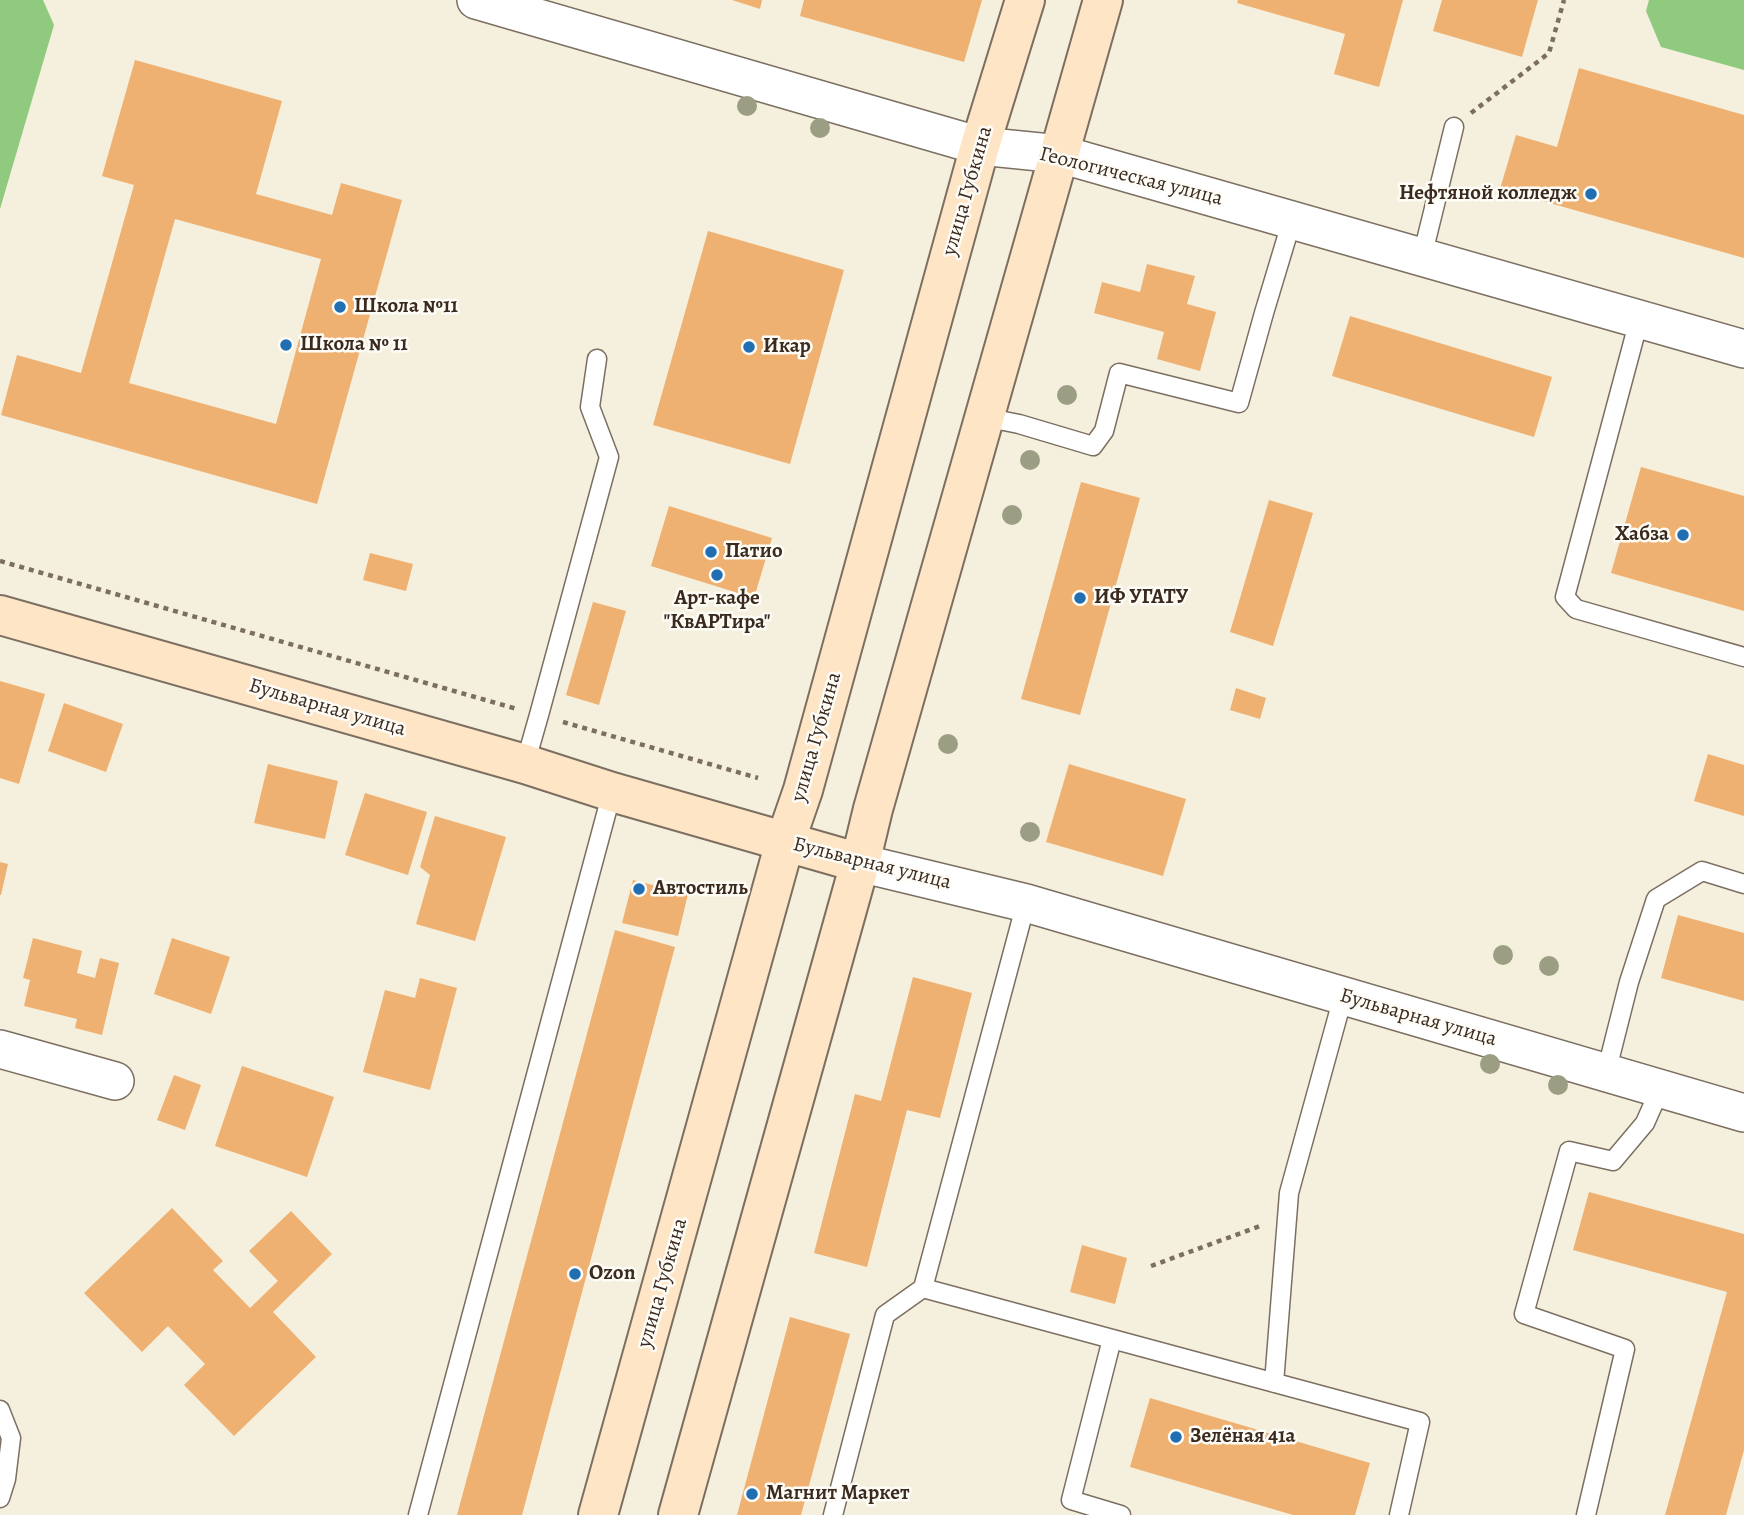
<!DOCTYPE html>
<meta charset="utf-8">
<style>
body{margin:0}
canvas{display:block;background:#f4f0dd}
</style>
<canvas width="1744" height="1515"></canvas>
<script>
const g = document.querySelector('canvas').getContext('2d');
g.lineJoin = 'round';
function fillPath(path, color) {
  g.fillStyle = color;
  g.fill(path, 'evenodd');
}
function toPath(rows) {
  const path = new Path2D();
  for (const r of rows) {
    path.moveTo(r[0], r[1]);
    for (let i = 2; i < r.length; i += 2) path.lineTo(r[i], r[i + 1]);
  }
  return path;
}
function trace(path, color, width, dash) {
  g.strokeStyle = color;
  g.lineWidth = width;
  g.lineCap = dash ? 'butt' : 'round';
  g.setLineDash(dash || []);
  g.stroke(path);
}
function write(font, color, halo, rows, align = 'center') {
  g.font = font + ' Alegreya,serif';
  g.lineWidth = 5;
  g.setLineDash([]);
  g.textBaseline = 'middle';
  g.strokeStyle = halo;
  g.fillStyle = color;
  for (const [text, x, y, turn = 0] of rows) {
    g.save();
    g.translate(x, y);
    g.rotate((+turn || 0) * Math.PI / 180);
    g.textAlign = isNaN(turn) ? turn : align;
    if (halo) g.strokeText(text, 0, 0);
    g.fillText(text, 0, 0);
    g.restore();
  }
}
fillPath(toPath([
 [0,0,43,0,54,25,0,209],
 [1649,0,1744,0,1744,70,1661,47,1646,11]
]), '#90ca7f');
fillPath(toPath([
 [732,0,762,0,760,9],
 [804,0,982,0,964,62,800,16],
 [1238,0,1403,0,1379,87,1334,74,1345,34,1237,3],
 [1442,0,1538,0,1522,57,1433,31],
 [135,60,282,101,256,194,332,215,341,183,402,200,317,504,1,415,17,355,81,373,134,185,102,176],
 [175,219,321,259,276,424,129,383],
 [1579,68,1744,115,1744,258,1500,189,1516,135,1557,147],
 [708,231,844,270,790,464,653,425],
 [1147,264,1195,276,1187,304,1216,312,1200,371,1157,359,1164,332,1094,313,1102,282,1140,292],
 [1350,316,1552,377,1534,437,1332,376],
 [1641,467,1744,496,1744,611,1611,573],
 [1081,482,1140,498,1080,715,1021,699],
 [1269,500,1313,513,1273,646,1230,632],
 [669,506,772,538,754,598,651,566],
 [370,553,413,564,406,591,363,580],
 [593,602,626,611,599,705,566,695],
 [0,681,45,694,19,784,0,778],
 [1236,688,1266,698,1260,719,1230,710],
 [64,703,123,724,106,772,48,751],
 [1708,754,1744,765,1744,816,1694,801],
 [268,764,338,781,325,839,254,823],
 [1069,764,1186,799,1163,876,1046,842],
 [365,793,427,812,408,875,345,855],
 [435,816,506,837,475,941,416,924,430,875,420,867],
 [0,862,8,864,1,895,0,895],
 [633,880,688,894,678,936,622,923],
 [1678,915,1744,933,1744,1001,1661,978],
 [615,930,675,947,522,1515,457,1515],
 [33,938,82,951,77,973,95,978,100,958,119,963,102,1035,75,1028,77,1019,24,1006,30,980,23,978],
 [172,938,230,957,211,1014,154,994],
 [913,977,972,993,940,1118,907,1110,867,1267,814,1253,855,1094,881,1101],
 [420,978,457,988,430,1090,363,1072,385,990,415,998],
 [242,1066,334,1097,307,1177,215,1146],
 [174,1075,201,1085,185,1130,157,1120],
 [1589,1192,1744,1234,1744,1450,1726,1515,1665,1515,1727,1292,1573,1250],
 [172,1208,223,1261,213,1270,250,1308,278,1281,249,1251,291,1211,332,1254,273,1312,316,1357,234,1436,184,1385,205,1364,168,1326,142,1352,84,1293],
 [1082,1245,1127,1258,1115,1304,1070,1292],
 [790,1317,850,1334,801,1515,737,1515],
 [1150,1398,1370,1463,1355,1515,1293,1515,1130,1467]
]), '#efb171');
const lane = toPath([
 [1422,257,1454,127],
 [1639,320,1565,597,1576,609,1744,657],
 [984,417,1019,424,1093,446,1104,431,1119,373,1239,403,1264,313,1292,220],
 [525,764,539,715,609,457,590,407,597,359],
 [1606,1073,1629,982,1656,899,1702,871,1744,884],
 [923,1288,1420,1422,1399,1515],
 [1112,1339,1071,1500,1121,1515],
 [1274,1383,1289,1193,1343,997],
 [0,1410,11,1438,6,1479,0,1498],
 [418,1515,612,792],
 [833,1515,885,1315,923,1288,1026,903],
 [1586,1515,1625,1349,1524,1314,1569,1151,1613,1161,1645,1123,1660,1089]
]);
const street = toPath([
 [476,0,980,146,1060,154,1744,349],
 [860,863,1026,903,1744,1113],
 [0,1049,115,1081]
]);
const secondary = toPath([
 [0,615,525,764,612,792,860,863],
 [598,1515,785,842,803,790,980,146,1025,0],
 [678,1515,860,863,873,809,1103,0]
]);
trace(lane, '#7c6f61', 21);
trace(street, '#7c6f61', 40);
trace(secondary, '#7c6f61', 42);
trace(toPath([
 [1471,113,1549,53,1564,0],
 [0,561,517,709],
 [563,722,758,778],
 [1151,1266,1263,1225]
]), '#7c6f61', 4.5, [5, 5]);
trace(lane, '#fff', 18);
trace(street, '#fff', 37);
trace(secondary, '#fee5c5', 38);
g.fillStyle = '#9c9e84';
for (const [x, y] of [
 [747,106],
 [820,128],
 [1067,395],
 [1030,460],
 [1012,515],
 [948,744],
 [1030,832],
 [1503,955],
 [1549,966],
 [1490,1064],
 [1558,1085]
]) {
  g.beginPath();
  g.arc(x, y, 10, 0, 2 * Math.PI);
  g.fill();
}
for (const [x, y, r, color] of [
 [1591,194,7,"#1f6fb2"],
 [340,307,7,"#1f6fb2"],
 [286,345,7,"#1f6fb2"],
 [749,347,7,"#1f6fb2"],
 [1683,535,7,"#1f6fb2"],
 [711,552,7,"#1f6fb2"],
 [717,575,7,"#1f6fb2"],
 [1080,598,7,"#1f6fb2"],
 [639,889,7,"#1f6fb2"],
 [575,1274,7,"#1f6fb2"],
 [1176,1437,7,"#1f6fb2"],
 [752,1494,7,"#1f6fb2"]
]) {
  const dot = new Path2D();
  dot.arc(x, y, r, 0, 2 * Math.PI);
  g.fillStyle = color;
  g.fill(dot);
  trace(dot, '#fdfcf7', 2.5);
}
write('21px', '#3b2a1e', '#fdfcf7', [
 ["Геологическая улица",1131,177,14],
 ["улица Губкина",968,191,-74],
 ["Бульварная улица",327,708,16],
 ["улица Губкина",817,737,-74],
 ["Бульварная улица",872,864,14],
 ["Бульварная улица",1418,1018,16],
 ["улица Губкина",663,1283,-74]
]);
write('bold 21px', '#3b2a1e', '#fdfcf7', [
 ["Нефтяной колледж",1577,194,"right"],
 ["Школа №11",354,307],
 ["Школа № 11",300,345],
 ["Икар",763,347],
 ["Хабза",1669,535,"right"],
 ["Патио",725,552],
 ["ИФ УГАТУ",1094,598],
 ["Арт-кафе",717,599,"center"],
 ["\"КвАРТира\"",717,623,"center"],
 ["Автостиль",653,889],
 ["Ozon",589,1274],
 ["Зелёная 41а",1190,1437],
 ["Магнит Маркет",766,1494]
], 'left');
</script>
